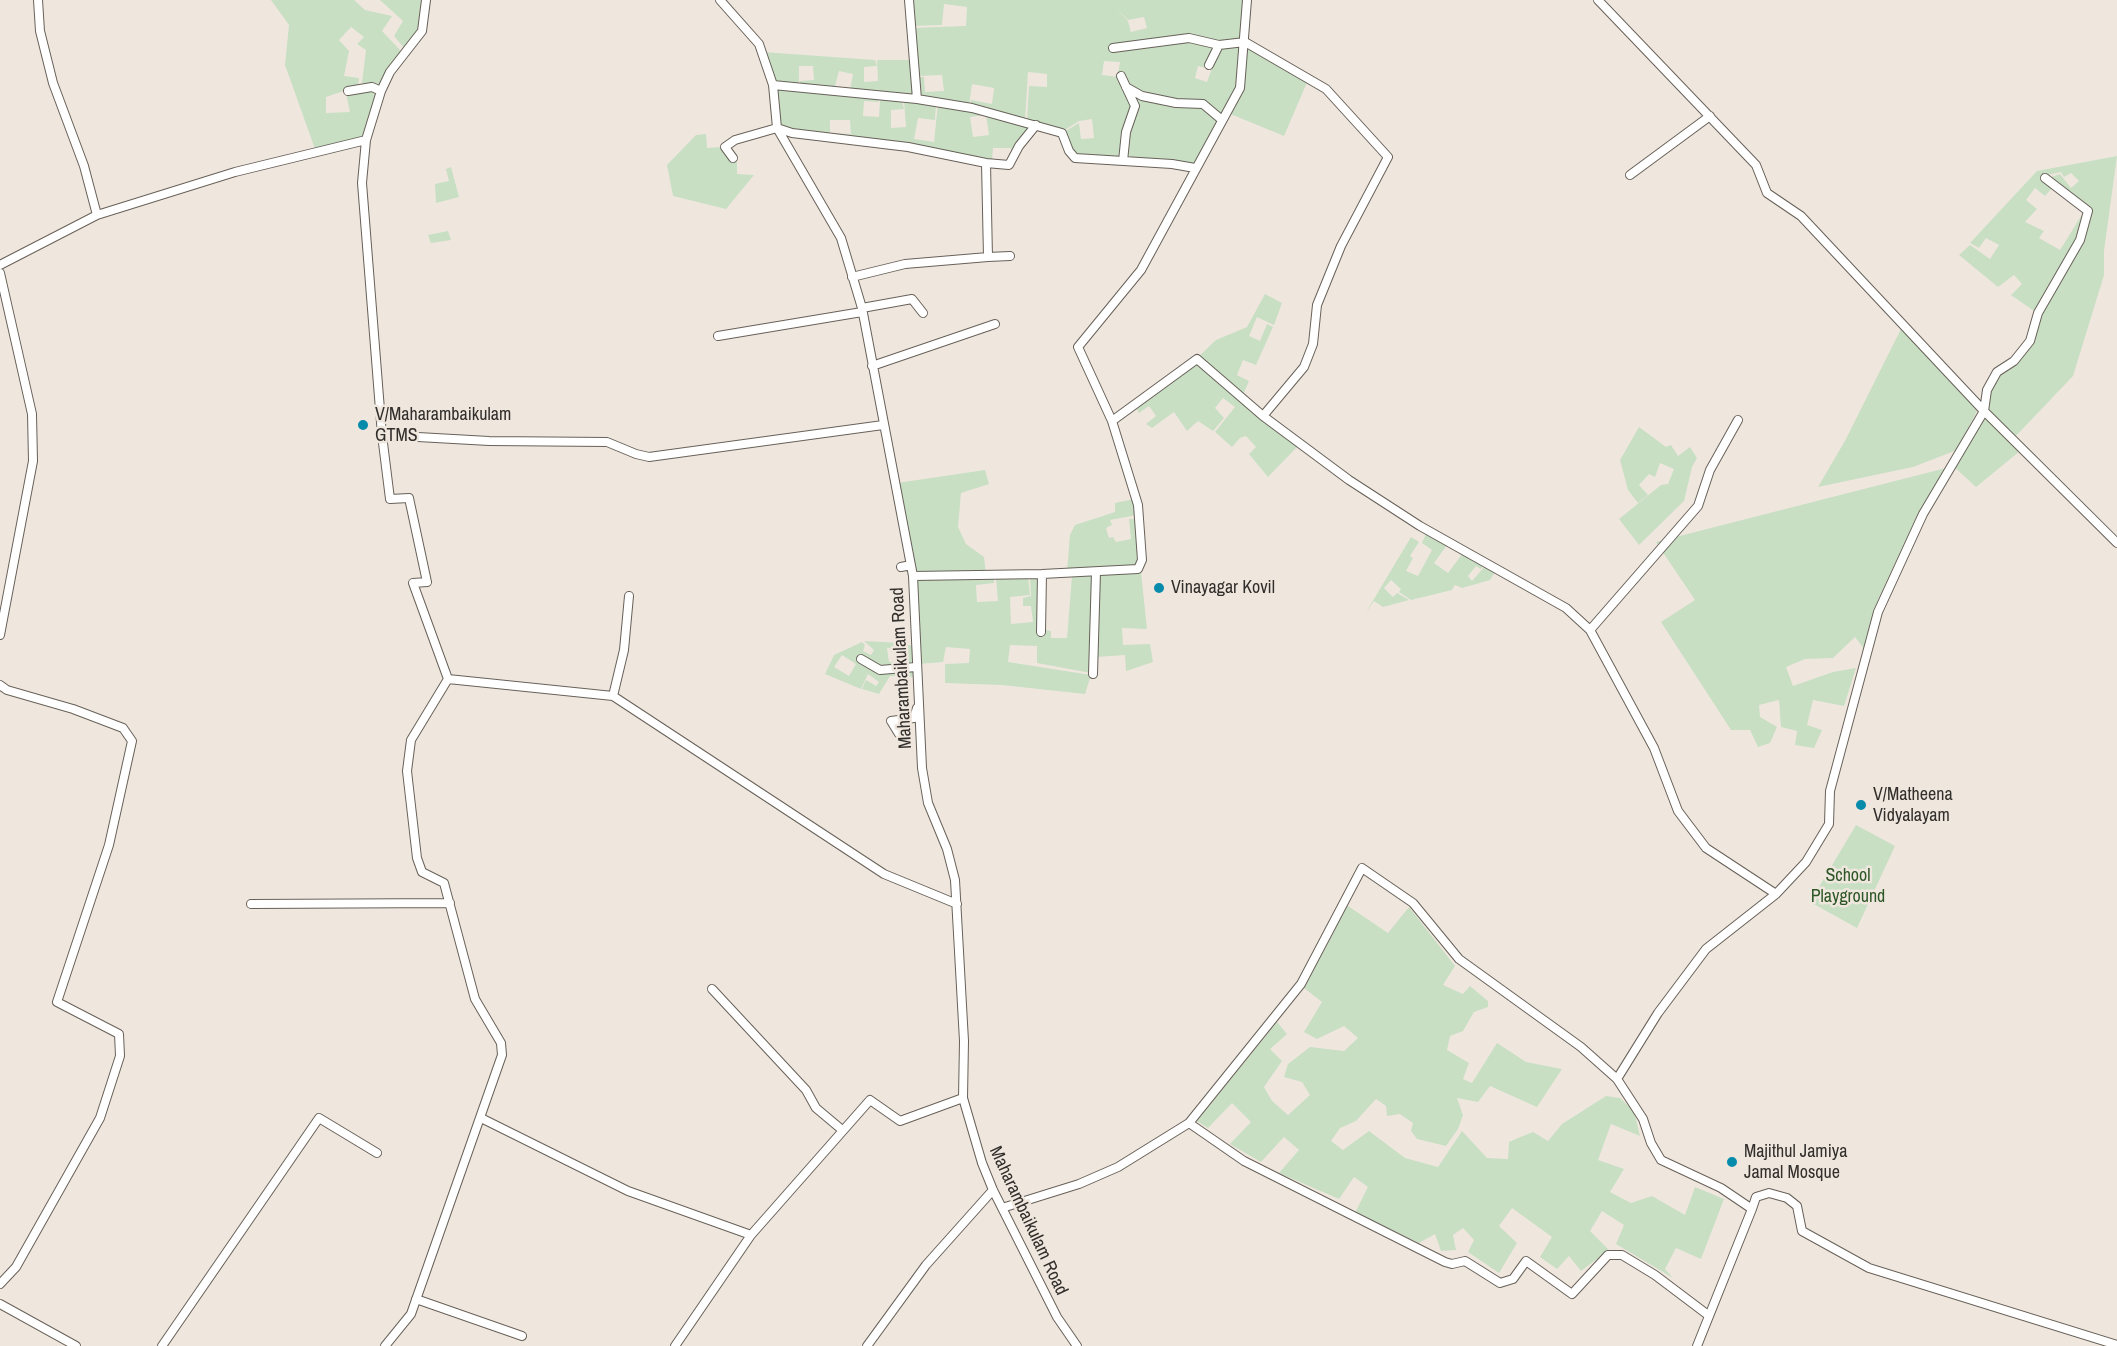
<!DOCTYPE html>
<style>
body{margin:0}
canvas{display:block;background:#efe7de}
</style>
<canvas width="2117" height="1346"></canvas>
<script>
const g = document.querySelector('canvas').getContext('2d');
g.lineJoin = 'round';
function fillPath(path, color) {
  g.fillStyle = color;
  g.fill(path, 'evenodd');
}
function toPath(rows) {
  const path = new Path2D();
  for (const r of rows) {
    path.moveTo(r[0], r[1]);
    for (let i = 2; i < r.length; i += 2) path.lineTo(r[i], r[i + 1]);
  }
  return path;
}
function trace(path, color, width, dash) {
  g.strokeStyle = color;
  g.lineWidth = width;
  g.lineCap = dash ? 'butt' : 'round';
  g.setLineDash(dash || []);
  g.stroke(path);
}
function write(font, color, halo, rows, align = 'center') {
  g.font = font + ' "Archivo Narrow",sans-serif';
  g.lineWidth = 5;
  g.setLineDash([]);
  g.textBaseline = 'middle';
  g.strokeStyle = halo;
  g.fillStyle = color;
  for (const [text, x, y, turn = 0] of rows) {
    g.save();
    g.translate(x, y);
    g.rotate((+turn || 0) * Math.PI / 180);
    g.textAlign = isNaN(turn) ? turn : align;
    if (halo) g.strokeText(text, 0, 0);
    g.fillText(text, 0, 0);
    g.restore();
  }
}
fillPath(toPath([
 [271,0,354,0,365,10,392,16,382,31,401,51,381,88,362,83,366,50,357,44,364,37,351,27,339,40,349,51,344,76,359,78,358,86,326,97,326,113,350,112,346,94,363,90,378,93,365,137,315,149,285,65,289,25],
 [380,0,423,0,419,28,404,48,394,36,403,21],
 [910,0,1247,0,1244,40,1219,43,1189,37,1112,46,1112,49,1189,40,1216,46,1210,69,1198,66,1195,78,1207,82,1220,46,1244,43,1239,87,1222,118,1203,102,1176,101,1134,90,1133,92,1142,97,1176,104,1202,105,1220,121,1195,167,1125,159,1127,132,1136,105,1122,74,1118,74,1120,62,1104,61,1102,75,1119,77,1133,106,1125,131,1122,160,1076,156,1070,150,1064,132,1079,123,1081,139,1094,138,1092,119,1079,121,1063,131,1027,121,1029,86,1047,87,1047,74,1028,72,1025,121,970,106,971,100,992,104,994,88,972,84,969,106,918,97,917,77,924,77,925,92,944,91,942,75,917,76,913,28,966,26,967,7,944,4,942,25,912,26],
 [1114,6,1128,20,1144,17,1147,28,1131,32,1128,21],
 [1246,44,1308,80,1284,136,1228,113,1242,89],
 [763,52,875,60,877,66,864,67,864,82,878,81,877,60,913,60,916,98,850,90,853,74,839,71,834,90,800,87,800,81,814,80,813,66,799,66,799,87,774,84],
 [775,87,879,99,878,102,864,101,863,116,879,117,880,100,902,101,904,109,891,110,891,128,906,127,904,101,936,103,935,120,918,118,914,139,934,142,938,103,985,115,970,117,973,137,989,135,986,115,1035,125,1011,156,1011,148,993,148,992,161,831,137,831,133,851,134,850,120,830,120,830,137,777,127],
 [706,134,707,148,721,147,737,162,737,174,754,175,726,209,673,196,667,165,696,135],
 [2117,156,2104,251,2104,275,2073,376,2013,439,1982,407,1997,373,2016,363,2032,341,2041,313,2081,240,2091,210,2061,190,2048,178,2060,174,2071,188,2079,181,2071,173,2064,177,2061,172,2043,176,2053,187,2045,196,2035,188,2026,200,2037,209,2025,222,2044,231,2039,238,2060,250,2083,213,2085,215,2078,239,2037,313,2011,295,2022,284,2014,275,1998,287,1959,255,1970,245,1990,259,1999,245,1986,238,1979,248,1970,243,2037,171],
 [451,167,459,197,436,203,435,184,449,181,446,169],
 [448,231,451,240,431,243,428,235],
 [1265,294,1282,303,1274,325,1257,317,1249,336,1260,341,1267,324,1273,327,1256,365,1243,360,1237,375,1249,381,1242,397,1198,357,1216,340,1247,327],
 [1901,329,1978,409,1957,450,1913,467,1818,487,1846,439],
 [1195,362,1298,446,1268,477,1249,454,1256,447,1246,436,1240,438,1232,447,1215,432,1235,407,1223,398,1215,408,1224,418,1213,431,1198,421,1187,431,1174,412,1152,428,1146,424,1156,416,1149,406,1139,413,1136,408],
 [1980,411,2020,451,1976,487,1952,465],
 [1639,427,1666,447,1671,445,1678,456,1690,447,1697,458,1692,467,1684,501,1639,545,1619,519,1661,485,1668,484,1674,469,1660,463,1655,477,1649,474,1639,485,1648,495,1638,503,1628,490,1620,460],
 [1946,468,1918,514,1890,574,1873,611,1865,650,1855,637,1833,658,1805,659,1786,667,1793,686,1833,672,1856,668,1844,706,1813,700,1807,725,1822,730,1814,748,1795,745,1797,731,1781,727,1779,700,1759,705,1760,717,1777,727,1770,743,1758,747,1750,730,1731,730,1661,622,1695,600,1656,542],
 [985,470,989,484,961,493,958,527,966,544,984,557,986,574,914,575,897,483],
 [1134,499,1137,515,1110,520,1112,525,1106,528,1109,538,1113,537,1116,542,1131,539,1129,519,1137,519,1141,560,1137,568,1067,572,1070,535,1075,525,1115,512,1115,503],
 [1416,527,1461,551,1460,553,1447,545,1434,563,1448,573,1463,553,1483,565,1481,569,1476,566,1468,576,1472,581,1485,566,1495,572,1490,580,1462,588,1455,585,1452,590,1411,600,1399,592,1401,589,1391,580,1384,588,1393,597,1397,593,1409,600,1383,607,1374,601,1365,614,1411,537,1419,542,1410,556,1413,558,1406,571,1418,576,1432,550,1422,543,1426,534],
 [1141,572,1147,629,1122,628,1123,645,1150,644,1153,662,1126,671,1125,655,1096,657,1098,574],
 [1094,575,1091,673,1037,663,1037,646,1010,645,1008,662,1091,675,1085,694,1002,685,945,683,945,664,969,663,970,649,946,647,943,662,918,664,914,578,994,578,994,583,976,585,977,602,998,601,996,578,1028,576,1030,595,1010,597,1011,624,1033,622,1031,606,1023,606,1023,598,1031,596,1030,577,1040,576,1039,635,1044,635,1045,630,1051,631,1051,638,1067,638,1072,576],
 [864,641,901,643,901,647,887,648,889,662,904,661,903,644,914,646,915,666,880,671,916,668,916,677,890,676,879,694,862,689,866,680,876,686,879,682,868,674,861,689,825,674,834,655,862,642,865,645,863,651,871,655,874,650],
 [842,655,856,664,849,676,834,667],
 [1856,825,1895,846,1857,928,1810,902],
 [1345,904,1388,933,1409,907,1455,966,1443,985,1463,994,1470,986,1488,1001,1488,1007,1474,1012,1463,1031,1450,1036,1447,1050,1469,1063,1463,1079,1472,1083,1497,1043,1526,1062,1562,1069,1537,1107,1490,1086,1478,1102,1457,1098,1463,1115,1458,1129,1446,1146,1417,1139,1411,1131,1413,1123,1400,1114,1387,1116,1386,1106,1376,1099,1356,1121,1340,1128,1331,1141,1343,1150,1369,1131,1405,1158,1438,1167,1462,1131,1487,1158,1508,1159,1509,1142,1518,1138,1533,1132,1548,1141,1562,1124,1606,1096,1620,1098,1634,1111,1640,1136,1611,1124,1598,1160,1624,1169,1610,1192,1631,1203,1652,1196,1685,1215,1695,1187,1724,1199,1701,1259,1676,1248,1665,1269,1673,1278,1616,1244,1624,1225,1602,1211,1590,1231,1609,1250,1581,1271,1569,1256,1557,1269,1540,1257,1552,1237,1512,1208,1499,1226,1517,1243,1499,1273,1468,1252,1474,1240,1463,1228,1453,1235,1456,1250,1441,1251,1435,1234,1419,1243,1355,1213,1368,1187,1354,1177,1339,1199,1279,1173,1299,1150,1284,1137,1261,1162,1230,1144,1251,1122,1232,1103,1208,1128,1197,1121,1277,1022,1287,1034,1270,1049,1282,1061,1264,1087,1272,1101,1288,1115,1310,1095,1302,1082,1284,1077,1288,1064,1310,1047,1344,1051,1358,1038,1344,1026,1317,1039,1304,1032,1322,1002,1304,988,1334,932]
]), '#c8dfc4');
const minor = toPath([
 [38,0,40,31,53,83,84,166,97,215],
 [426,0,422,31,390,72,381,91,366,140,362,183,382,435,390,499,409,498,427,582,413,583,448,679],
 [720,0,759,44,773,85,777,128,841,238,862,308,913,576,922,768,928,803,947,849,955,880,964,1041,963,1098,982,1163,993,1190,1057,1317,1077,1346],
 [909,0,917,99],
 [1598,0,1756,165,1767,193,1801,216,1984,411,2117,543],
 [1113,48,1189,38,1219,45],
 [1209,65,1219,45,1245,42,1326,89,1388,157,1341,246,1317,305,1313,344,1304,367,1263,416],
 [1121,76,1135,106,1126,132,1123,161],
 [773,85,917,99,972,108,1062,133,1069,151,1075,158,1172,164,1195,168],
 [1126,87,1142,96,1176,103,1203,104,1222,120],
 [348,91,372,87,381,91],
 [733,158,725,147,735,140,777,128,792,133,908,147,986,163],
 [1630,175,1710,116],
 [1010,256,988,257,986,163,1009,165,1019,146,1036,125],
 [0,265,97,215,235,172,366,140],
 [0,273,32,414,33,461,0,635],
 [852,277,905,264,988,257],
 [862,308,912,299,923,313],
 [718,336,862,312],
 [872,366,995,324],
 [1112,421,1197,359,1263,416,1349,480,1420,526,1566,608,1590,630,1654,748,1678,811,1706,848,1776,894],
 [382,435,489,441,607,442,636,454,649,457,883,425],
 [901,567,911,565],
 [913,576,1042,574,1138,569,1142,560,1138,505,1112,421,1078,347,1141,270,1240,88,1247,0],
 [1590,630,1698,506,1710,470,1738,420],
 [1041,632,1042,574],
 [861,659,880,670,916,667],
 [1093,674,1096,572],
 [0,685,7,690,73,709,123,728,132,741,109,845,57,1002,119,1034,120,1056,100,1118,16,1267,0,1284],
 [613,696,624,650,629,596],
 [899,734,891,721,914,718,917,708],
 [251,904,450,903],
 [712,989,806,1090,816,1108,841,1129],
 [1617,1079,1658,1013,1706,949,1776,894,1806,862,1829,824,1830,791,1878,612,1923,514,1984,411,1987,390,1997,372,2014,361,2030,341,2038,313,2080,240,2088,211,2045,178],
 [481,1118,628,1191,751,1235],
 [1189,1123,1244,1161,1445,1262,1452,1264,1465,1261,1500,1283,1513,1279,1526,1261,1572,1294,1608,1255,1622,1255,1655,1275,1708,1315],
 [1002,1208,1079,1184,1118,1167,1189,1123,1301,984,1362,868,1413,903,1459,959,1581,1047,1617,1079,1643,1119,1651,1143,1661,1160,1721,1188,1752,1209,1697,1346],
 [1752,1209,1756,1197,1769,1193,1787,1198,1797,1206,1802,1231,1869,1268,2117,1345],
 [416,1299,522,1336],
 [0,1304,76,1346],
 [162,1346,319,1118,377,1153],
 [385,1346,411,1314,502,1055,501,1043,475,999,444,883,422,872,417,858,407,771,411,740,448,679,613,696,884,874,957,904],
 [675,1346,751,1235,870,1100,900,1121,963,1098],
 [867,1346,926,1265,993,1190]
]);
trace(minor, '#686159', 10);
trace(minor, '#fff', 8);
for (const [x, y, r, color] of [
 [363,425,6,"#068bab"],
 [1159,588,6,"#068bab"],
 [1861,805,6,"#068bab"],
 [1732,1162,6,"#068bab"]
]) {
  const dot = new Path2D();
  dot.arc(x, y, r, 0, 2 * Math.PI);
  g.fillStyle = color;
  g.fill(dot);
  trace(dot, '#efe7de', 2);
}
write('18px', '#312e2b', '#efe7de', [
 ["V/Maharambaikulam",375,415],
 ["GTMS",375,436],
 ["Vinayagar Kovil",1171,588],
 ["V/Matheena",1873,795],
 ["Vidyalayam",1873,816],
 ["Majithul Jamiya",1744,1152],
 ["Jamal Mosque",1744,1173]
], 'left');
write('18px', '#312e2b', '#efe7de', [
 ["Maharambaikulam Road",902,668,-93],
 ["Maharambaikulam Road",1028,1221,65]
]);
write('18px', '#2e5727', '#efe7de', [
 ["School",1848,876],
 ["Playground",1848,897]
]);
</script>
